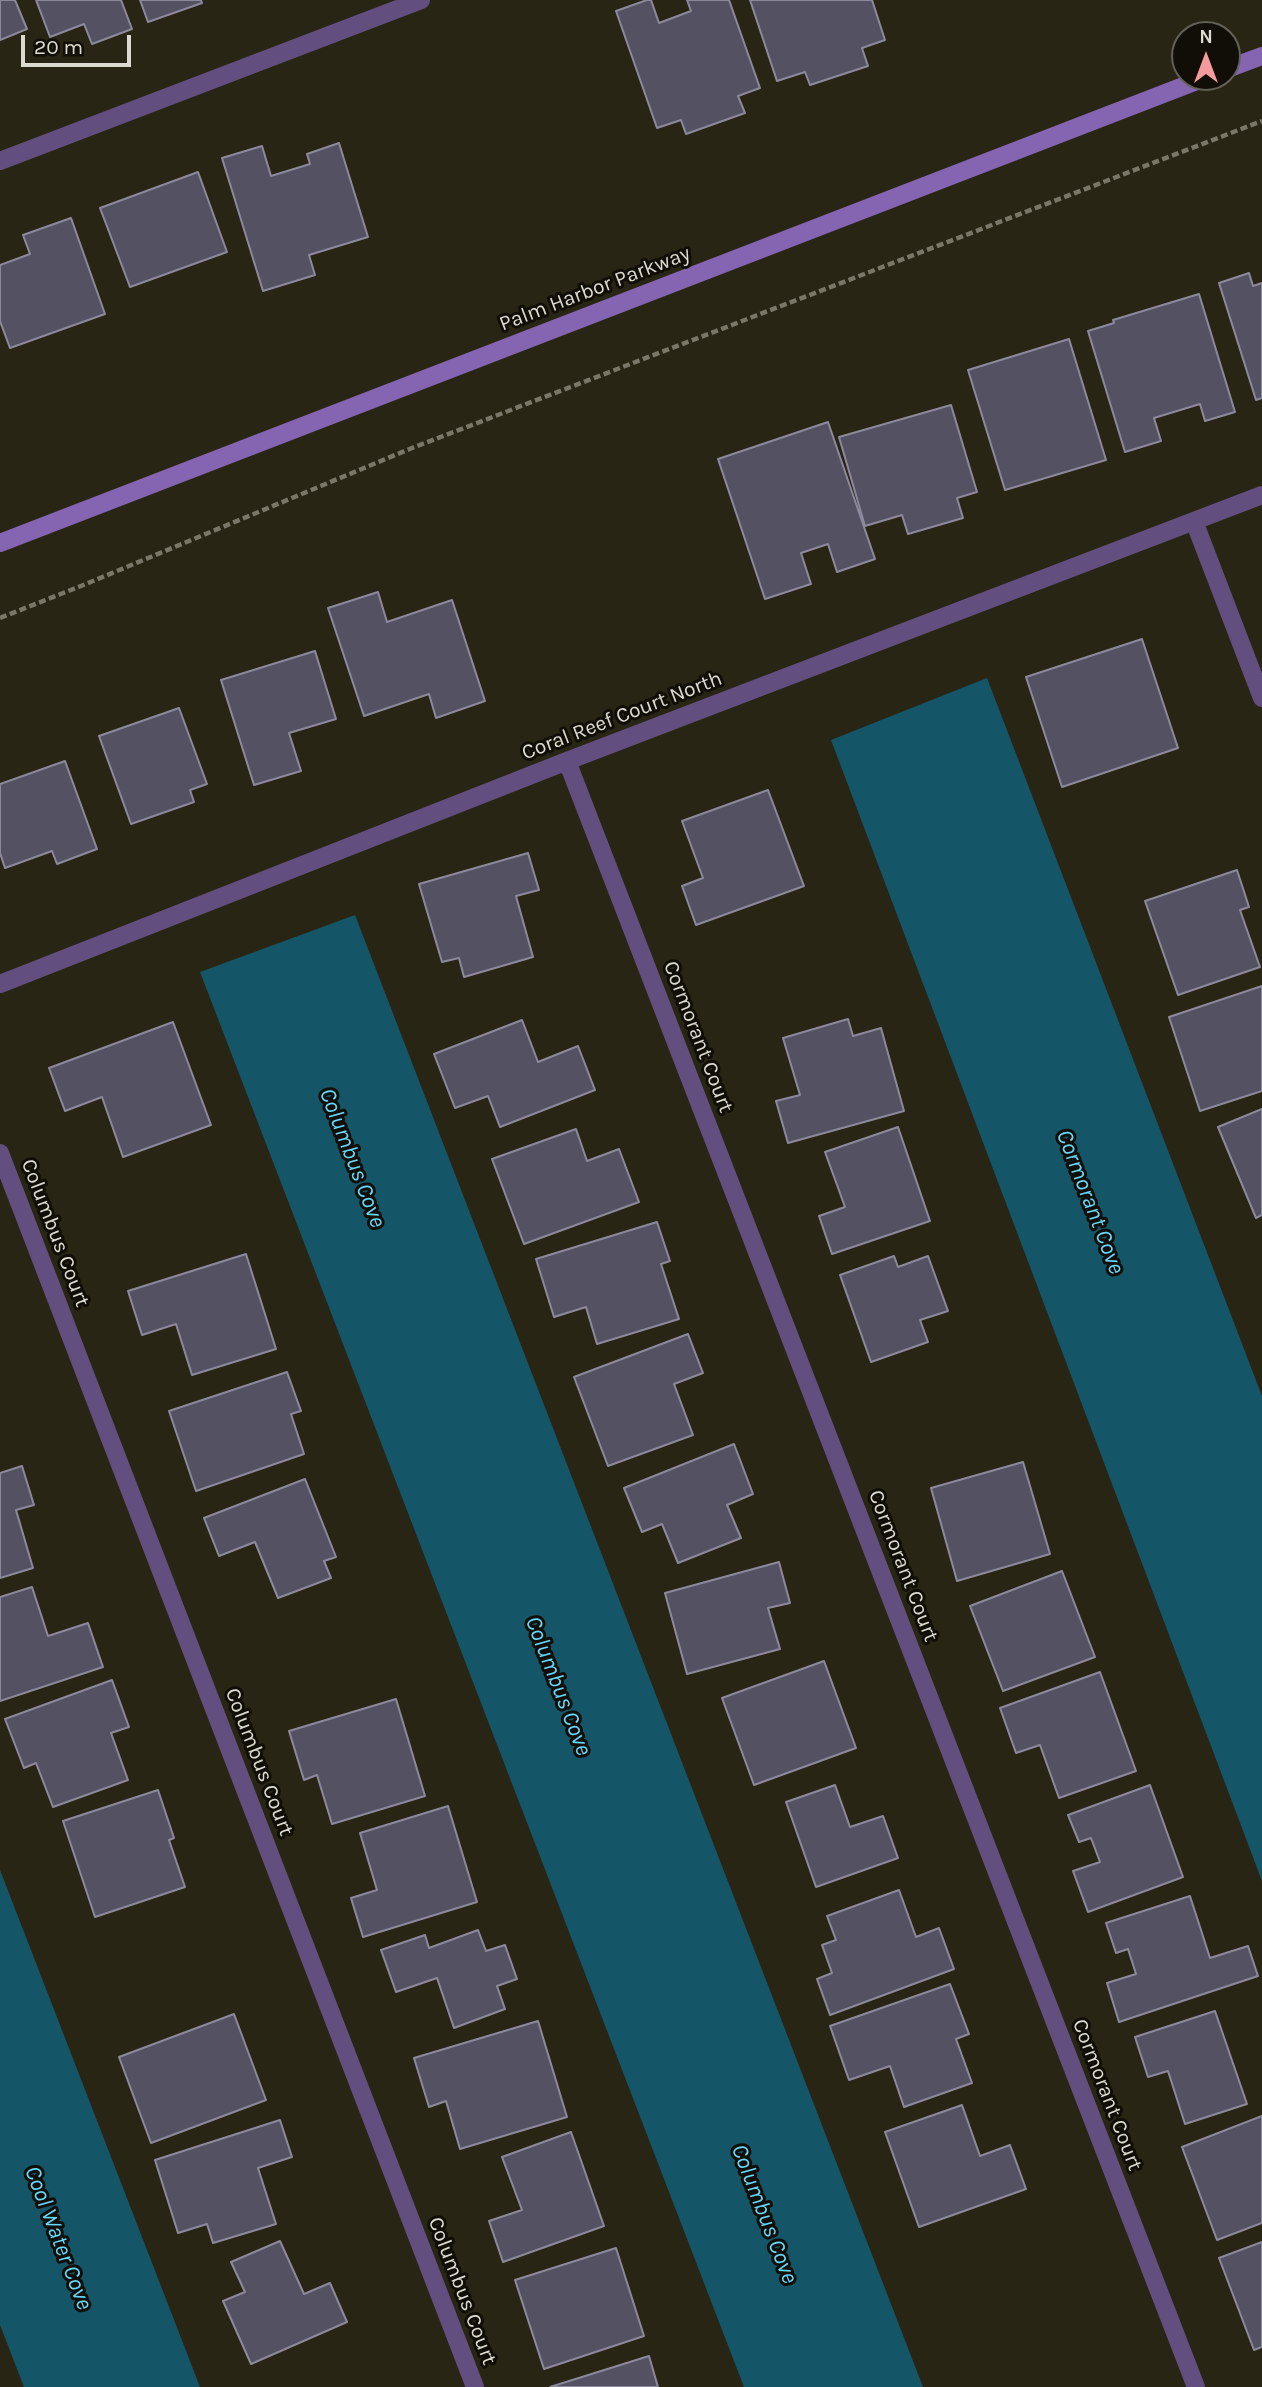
<!DOCTYPE html>
<style>
body{margin:0}
#map{position:relative;width:1262px;height:2387px;overflow:hidden;background:#292514;font-family:Karla,sans-serif}
canvas{display:block}
.north{position:absolute;left:1171px;top:21px;width:70px;height:70px;box-sizing:border-box;background:#100e07;border:2px solid #626057;border-radius:50%;rotate:0deg;font-size:19px;font-weight:700;line-height:28px;text-align:center;color:#dddacf}
.north::after{content:'';display:block;margin:auto;width:24px;height:32px;background:#f59b9d;clip-path:polygon(50% 0,100% 100%,50% 72%,0 100%)}
.scale{position:absolute;left:21px;top:35px;width:110px;height:32px;box-sizing:border-box;border:4px solid #dddacf;border-top:0;padding-left:9px;font-size:21px;line-height:24px;white-space:nowrap;color:#dddacf;-webkit-text-stroke:5px #100e07;paint-order:stroke}
</style>
<div id="map">
<canvas width="1262" height="2387"></canvas>
<div class="north">N</div>
<div class="scale">20 m</div>
</div>
<script>
const g = document.querySelector('canvas').getContext('2d');
g.lineJoin = 'round';
function fillPath(path, color) {
  g.fillStyle = color;
  g.fill(path, 'evenodd');
}
function toPath(rows) {
  const path = new Path2D();
  for (const r of rows) {
    path.moveTo(r[0], r[1]);
    for (let i = 2; i < r.length; i += 2) path.lineTo(r[i], r[i + 1]);
  }
  return path;
}
function trace(path, color, width, dash) {
  g.strokeStyle = color;
  g.lineWidth = width;
  g.lineCap = dash ? 'butt' : 'round';
  g.setLineDash(dash || []);
  g.stroke(path);
}
function write(font, color, halo, rows, align = 'center') {
  g.font = font + ' Karla,sans-serif';
  g.lineWidth = 6;
  g.setLineDash([]);
  g.textBaseline = 'middle';
  g.strokeStyle = halo;
  g.fillStyle = color;
  for (const [text, x, y, turn = 0] of rows) {
    g.save();
    g.translate(x, y);
    g.rotate((+turn || 0) * Math.PI / 180);
    g.textAlign = isNaN(turn) ? turn : align;
    if (halo) g.strokeText(text, 0, 0);
    g.fillText(text, 0, 0);
    g.restore();
  }
}
fillPath(toPath([
 [987,678,1262,1396,1262,1881,831,740],
 [355,915,923,2387,744,2387,200,972],
 [0,1870,200,2387,24,2387,0,2325]
]), '#155568');
const building = toPath([
 [0,0,15,0,27,29,0,40,0,0],
 [36,0,121,0,132,29,92,44,84,24,50,37,36,0],
 [140,0,201,0,202,3,148,22,140,0],
 [647,0,651,0,659,23,691,11,687,0,729,0,760,88,738,96,745,113,686,134,681,120,657,128,616,11,647,0],
 [750,0,872,0,885,40,862,48,868,66,810,85,805,72,777,81,750,0],
 [339,143,368,237,309,255,315,275,263,291,222,158,262,146,271,176,310,164,307,154,339,143],
 [198,172,227,252,130,287,100,208,198,172],
 [71,218,105,314,10,348,0,321,0,265,30,254,23,235,71,218],
 [1249,273,1253,286,1262,283,1262,398,1256,400,1219,283,1249,273],
 [1199,294,1235,412,1205,421,1200,404,1154,418,1161,441,1125,452,1088,331,1114,323,1113,320,1199,294],
 [1069,339,1106,460,1005,490,968,370,1069,339],
 [951,405,977,492,957,498,963,518,908,534,902,515,865,526,839,437,951,405],
 [828,422,875,559,837,572,828,544,801,553,811,584,765,599,718,459,828,422],
 [378,592,387,622,452,600,485,701,436,718,429,694,364,716,328,608,378,592],
 [1142,639,1178,748,1062,787,1026,677,1142,639],
 [315,651,336,719,289,733,301,771,254,785,221,680,315,651],
 [179,708,207,784,190,790,194,802,131,824,99,736,179,708],
 [65,761,97,849,57,864,52,851,5,868,0,853,0,784,65,761],
 [768,790,804,886,696,925,682,886,703,878,682,821,768,790],
 [528,853,539,890,516,896,533,957,464,977,459,958,442,962,419,884,528,853],
 [1237,870,1249,907,1240,910,1260,967,1178,995,1145,901,1237,870],
 [1262,986,1262,1091,1200,1111,1169,1017,1262,986],
 [848,1019,853,1036,881,1028,904,1111,788,1143,776,1101,800,1095,783,1038,848,1019],
 [522,1020,538,1062,578,1046,595,1090,500,1127,488,1096,455,1108,434,1054,522,1020],
 [173,1022,211,1125,123,1157,102,1097,65,1111,49,1068,173,1022],
 [1262,1109,1262,1215,1256,1218,1218,1127,1262,1109],
 [898,1127,930,1221,832,1254,819,1216,845,1207,825,1152,898,1127],
 [576,1129,587,1161,619,1149,639,1202,524,1244,492,1159,576,1129],
 [657,1222,670,1261,661,1264,679,1319,597,1344,586,1307,554,1317,536,1259,657,1222],
 [246,1254,276,1349,192,1375,176,1324,142,1335,128,1291,246,1254],
 [894,1256,898,1267,928,1256,948,1311,920,1320,928,1342,871,1362,840,1275,894,1256],
 [688,1334,703,1373,674,1384,693,1435,608,1466,574,1377,688,1334],
 [287,1372,301,1411,291,1414,304,1454,196,1491,169,1411,287,1372],
 [734,1444,753,1494,727,1505,741,1538,678,1563,662,1524,642,1532,624,1488,734,1444],
 [1023,1462,1050,1554,957,1581,931,1488,1023,1462],
 [22,1466,34,1505,16,1510,33,1568,0,1578,0,1473,22,1466],
 [305,1479,336,1557,324,1561,331,1578,278,1598,255,1542,219,1556,204,1518,305,1479],
 [779,1562,790,1603,768,1608,780,1649,687,1674,665,1593,779,1562],
 [1062,1571,1095,1657,1003,1691,970,1606,1062,1571],
 [32,1587,48,1636,88,1623,103,1667,0,1701,0,1597,32,1587],
 [824,1661,856,1748,754,1785,722,1698,824,1661],
 [1100,1672,1136,1771,1059,1798,1040,1745,1016,1753,1000,1708,1100,1672],
 [112,1680,129,1727,111,1733,128,1780,53,1807,36,1763,24,1768,5,1719,112,1680],
 [396,1699,425,1796,332,1824,317,1775,304,1780,289,1731,396,1699],
 [835,1785,850,1827,883,1816,898,1858,816,1887,786,1802,835,1785],
 [1150,1785,1183,1877,1088,1912,1073,1871,1100,1862,1091,1838,1079,1842,1068,1815,1150,1785],
 [158,1790,174,1838,169,1840,185,1887,95,1917,63,1821,158,1790],
 [448,1806,477,1902,363,1937,351,1898,377,1890,360,1833,448,1806],
 [899,1890,916,1937,939,1928,954,1969,830,2015,817,1979,832,1973,822,1945,836,1940,827,1916,899,1890],
 [1190,1896,1210,1958,1248,1946,1258,1976,1119,2022,1107,1983,1136,1974,1128,1949,1116,1953,1106,1923,1190,1896],
 [478,1930,486,1951,505,1945,517,1979,497,1986,505,2009,454,2028,437,1978,396,1992,381,1950,425,1935,429,1948,478,1930],
 [950,1984,969,2034,956,2039,972,2083,904,2107,890,2066,849,2080,830,2026,950,1984],
 [1215,2011,1247,2104,1185,2124,1168,2071,1148,2077,1135,2037,1215,2011],
 [234,2014,266,2100,151,2143,119,2057,234,2014],
 [538,2021,567,2117,460,2149,446,2101,429,2107,414,2058,538,2021],
 [962,2105,980,2156,1010,2145,1026,2189,919,2227,885,2132,962,2105],
 [1262,2116,1262,2223,1217,2240,1182,2147,1262,2116],
 [280,2120,292,2157,258,2168,276,2224,213,2243,207,2224,178,2233,155,2160,280,2120],
 [571,2132,604,2226,503,2262,489,2221,522,2210,502,2157,571,2132],
 [280,2241,304,2294,330,2283,347,2322,251,2364,223,2301,245,2292,231,2262,280,2241],
 [1262,2242,1262,2347,1254,2350,1219,2258,1262,2242],
 [616,2248,644,2336,544,2369,515,2280,616,2248],
 [649,2356,658,2387,550,2387,649,2356]
]);
fillPath(building, '#545163');
trace(building, '#8d899d', 2);
trace(toPath([
 [0,618,81,586,412,448,1262,121]
]), '#7a7668', 4.5, [7, 3.5]);
trace(toPath([
 [0,161,421,0],
 [1194,521,1262,698],
 [567,761,1196,2387],
 [0,984,567,761,1262,495],
 [0,1153,475,2387]
]), '#634f7f', 18);
trace(toPath([
 [1227,69,1262,56],
 [0,543,1207,77]
]), '#8565b1', 18);
write('21px', '#dddacf', '#100e07', [
 ["Palm Harbor Parkway",595,289,-21],
 ["Coral Reef Court North",622,716,-21],
 ["Cormorant Court",698,1037,69],
 ["Columbus Court",55,1233,69],
 ["Cormorant Court",903,1566,69],
 ["Columbus Court",259,1762,69],
 ["Cormorant Court",1107,2095,69],
 ["Columbus Court",462,2291,69]
]);
write('italic 23px', '#65d8fd', '#100e07', [
 ["Columbus Cove",352,1158,69],
 ["Cormorant Cove",1090,1202,69],
 ["Columbus Cove",558,1686,69],
 ["Columbus Cove",764,2214,69],
 ["Cool Water Cove",58,2238,69]
]);
</script>
